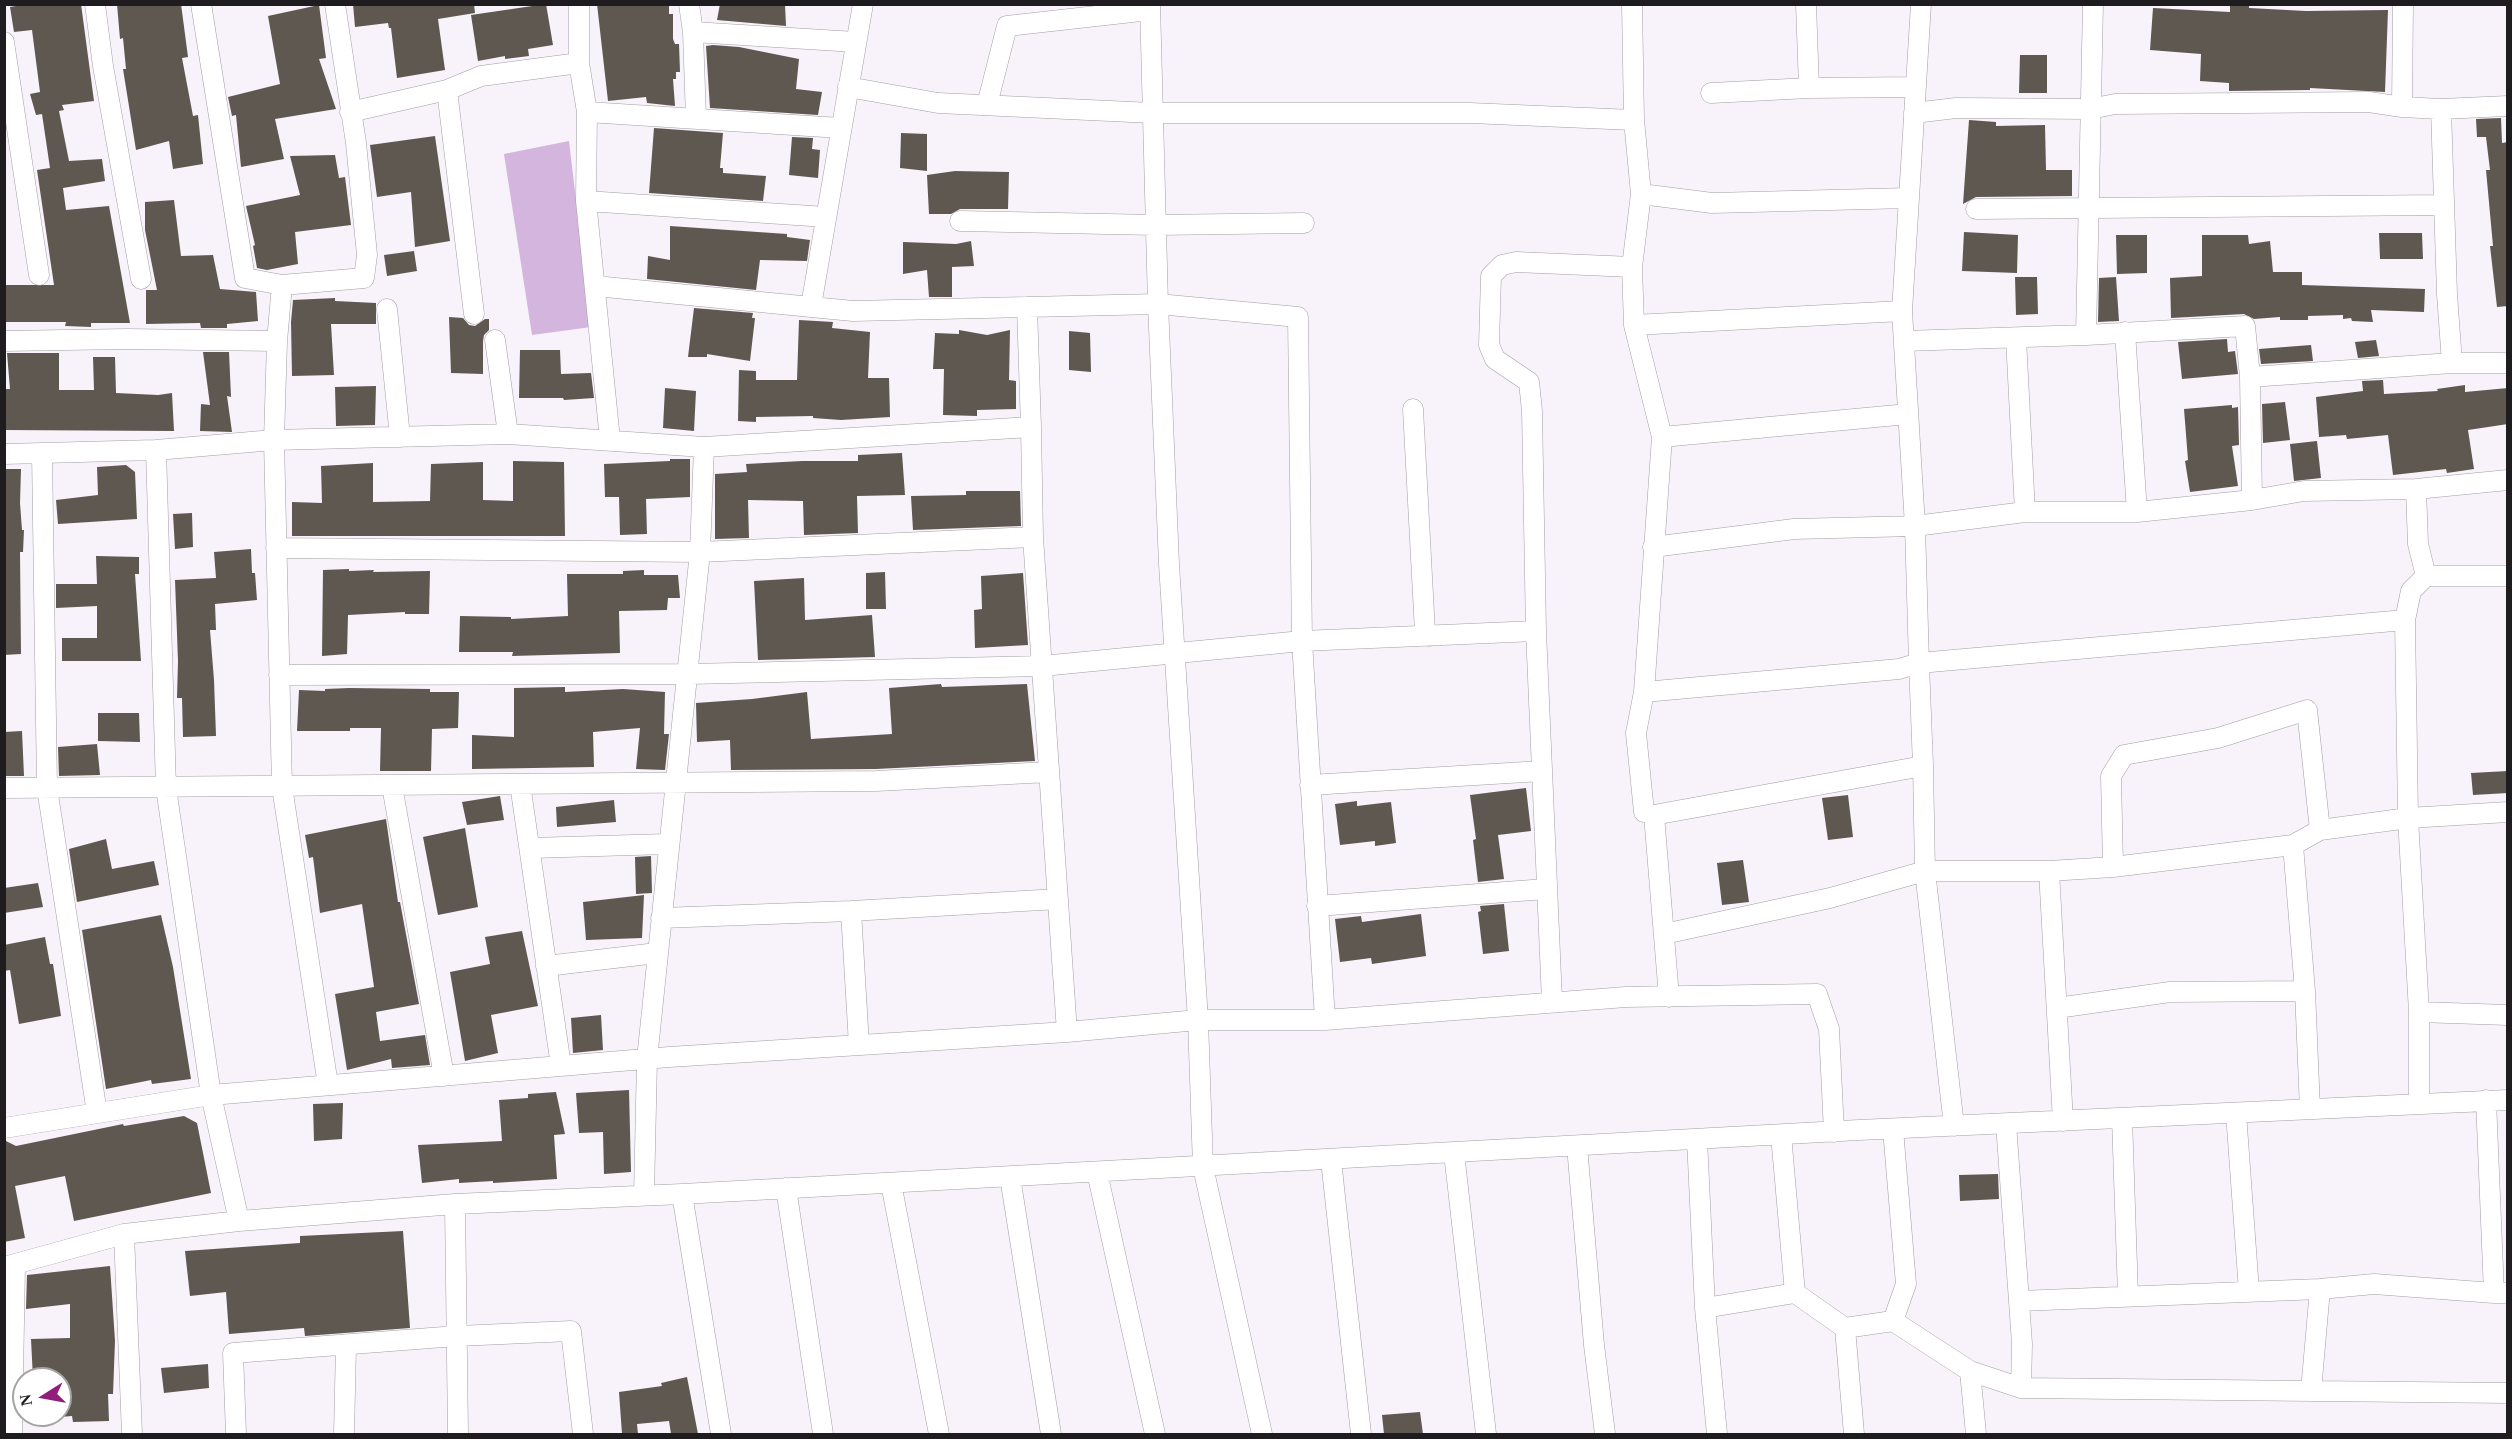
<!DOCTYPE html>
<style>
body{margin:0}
#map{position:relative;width:2512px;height:1439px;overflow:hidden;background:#f8f2fa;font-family:"Times New Roman",serif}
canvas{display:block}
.frame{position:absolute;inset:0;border:6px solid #1f1c1f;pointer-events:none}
.north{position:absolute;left:12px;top:1367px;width:60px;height:60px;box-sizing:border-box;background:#fff;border:2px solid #a5a4a5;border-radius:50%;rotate:259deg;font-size:16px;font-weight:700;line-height:24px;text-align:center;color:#1f1c1f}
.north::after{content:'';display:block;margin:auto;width:21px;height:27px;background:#931d7b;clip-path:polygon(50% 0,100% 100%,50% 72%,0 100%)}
</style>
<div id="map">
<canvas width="2512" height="1439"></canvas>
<div class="frame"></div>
<div class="north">N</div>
</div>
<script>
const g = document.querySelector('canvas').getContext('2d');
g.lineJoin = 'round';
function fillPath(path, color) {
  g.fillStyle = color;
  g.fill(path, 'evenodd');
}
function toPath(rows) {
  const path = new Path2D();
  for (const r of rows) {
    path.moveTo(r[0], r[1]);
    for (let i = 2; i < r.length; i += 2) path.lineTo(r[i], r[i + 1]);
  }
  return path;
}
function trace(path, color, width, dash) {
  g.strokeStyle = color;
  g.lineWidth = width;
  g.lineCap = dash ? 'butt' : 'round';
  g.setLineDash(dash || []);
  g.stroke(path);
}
fillPath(toPath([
 [569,141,591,327,532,335,504,154]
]), '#d3b5dd');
fillPath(toPath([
 [27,4,81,4,94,101,62,105,64,110,59,111,69,161,102,159,105,181,63,188,66,210,109,206,130,323,91,323,91,327,65,326,66,322,4,322,4,285,54,285,37,170,50,168,42,114,36,115,30,94,40,92,32,30,14,32,10,7],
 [117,4,181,4,188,57,182,58,193,116,198,115,203,164,173,169,169,141,136,150,123,69,126,69,123,38,120,39],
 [353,4,474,4,475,13,438,19,445,70,397,78,391,28,389,28,388,23,355,27],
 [546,4,553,45,528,49,529,56,505,59,505,56,478,61,471,15],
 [597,4,669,4,669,14,673,14,673,39,675,44,679,44,680,72,676,72,676,79,673,79,675,106,647,103,646,97,608,101],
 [720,4,785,4,786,26,717,20],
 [2230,4,2249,4,2249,8,2306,11,2388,10,2385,92,2310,88,2310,90,2229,91,2229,83,2200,81,2201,54,2150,50,2153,8,2230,12],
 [319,5,326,58,319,59,336,109,275,119,284,159,241,167,236,115,232,116,228,97,280,84,268,16],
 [713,45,739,47,799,59,796,89,822,92,818,115,710,108,706,46],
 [2020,55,2047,55,2047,93,2019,93],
 [2501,118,2502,143,2508,142,2508,306,2497,307,2490,246,2493,246,2486,170,2490,170,2486,137,2477,137,2476,119],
 [1969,120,1996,122,1996,126,2045,125,2046,170,2072,170,2072,196,1976,197,1963,204],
 [654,128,723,133,720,168,723,168,723,173,766,176,763,201,649,193],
 [901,133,927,134,927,171,900,168],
 [435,136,450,241,415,247,411,192,377,197,370,145],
 [792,137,813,138,812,149,820,150,818,178,789,175],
 [335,155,339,178,345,177,351,225,295,232,298,264,267,270,257,268,253,246,255,245,246,206,300,195,290,156],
 [955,171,1009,172,1008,209,960,209,951,214,929,214,927,175],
 [174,200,181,256,213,255,220,289,256,292,258,321,227,324,227,328,201,328,200,323,146,324,146,290,157,290,145,230,145,202],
 [670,226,787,234,787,237,810,240,807,261,760,260,756,290,647,279,648,256,670,260],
 [1964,232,2018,235,2017,273,1962,271],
 [2379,233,2422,233,2423,259,2380,259],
 [2116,235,2147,235,2147,273,2117,274],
 [2202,235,2248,235,2249,244,2270,241,2273,272,2302,272,2302,285,2425,289,2424,312,2371,310,2373,322,2352,321,2351,318,2343,319,2343,315,2308,316,2308,320,2280,320,2280,317,2254,319,2244,314,2171,318,2170,278,2202,276],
 [971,241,974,266,952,267,952,297,929,297,927,270,903,274,903,242,956,244],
 [414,251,417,271,387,276,384,255],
 [2015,277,2037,277,2038,314,2016,315],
 [2116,277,2119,321,2098,322,2099,278],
 [335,298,335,301,376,303,376,324,331,324,334,375,292,376,291,322,293,300],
 [694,308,753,313,752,318,755,318,750,361,707,354,707,357,688,357],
 [449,317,463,318,469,325,475,326,485,319,489,319,489,330,484,335,483,341,483,374,451,373],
 [799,320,833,322,832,328,870,332,868,378,889,378,890,417,841,420,813,418,813,416,756,417,756,422,738,421,739,370,756,371,756,380,797,380],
 [959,330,987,335,1010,330,1009,380,1016,381,1016,409,977,410,977,416,943,415,944,369,933,369,935,333,959,334],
 [1069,331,1090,333,1091,372,1069,370],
 [2227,339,2228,352,2235,351,2238,374,2182,379,2178,342],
 [2376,340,2379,356,2358,358,2355,342],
 [2311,345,2313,361,2261,364,2259,349],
 [520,350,560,350,561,374,591,373,594,398,564,400,563,398,519,398],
 [203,352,229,352,231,397,227,396,232,432,200,431,201,404,210,405],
 [7,353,59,353,59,390,94,390,93,357,115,357,116,393,158,395,172,393,174,431,4,430,4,389,10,389],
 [2383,380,2384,394,2438,391,2437,389,2465,385,2465,392,2508,388,2508,424,2468,430,2474,469,2447,473,2446,469,2393,475,2388,435,2347,439,2346,435,2319,437,2316,397,2363,391,2362,381],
 [376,386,375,425,336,426,335,387],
 [665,388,696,391,694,431,663,428],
 [2285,402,2290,440,2263,443,2262,404],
 [2232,405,2232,408,2238,407,2239,445,2232,446,2238,486,2190,492,2185,461,2188,460,2184,409],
 [2317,441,2321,478,2294,481,2290,444],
 [902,453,905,495,857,496,858,533,804,535,803,501,748,500,749,538,715,539,715,474,747,472,746,464,802,461,858,461,858,455],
 [670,459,690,459,690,497,646,499,647,534,620,535,619,497,605,497,604,464,670,461],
 [513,461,564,462,565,536,292,536,292,502,322,503,321,466,373,463,373,502,430,501,431,464,483,462,483,500,513,501],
 [126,465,135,472,137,519,58,524,56,500,98,495,97,467],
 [4,469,21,469,20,503,22,530,24,530,23,552,20,552,21,654,4,655],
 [966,491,1020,491,1021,526,913,530,911,496,966,495],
 [192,513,193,547,175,549,173,514],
 [251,549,252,573,255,573,257,600,215,604,216,630,210,630,214,680,216,736,183,737,182,698,177,698,178,661,175,580,216,578,214,552],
 [96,556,139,557,139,574,135,574,141,661,62,661,62,638,97,638,97,606,56,608,56,584,97,584],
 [349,569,349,571,374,570,373,572,430,571,429,614,405,614,405,612,348,615,347,654,322,656,323,570],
 [644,570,644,575,678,575,680,598,668,598,667,610,619,611,620,653,512,656,513,652,459,652,460,616,511,617,511,619,568,616,567,574,623,574,623,571],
 [885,572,886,609,866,609,866,573],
 [1023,573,1028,645,975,648,974,610,982,609,981,576],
 [804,578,805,620,872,615,875,657,758,660,754,581],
 [941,684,942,687,1027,684,1035,761,876,769,731,770,730,740,697,742,696,703,752,699,807,692,811,739,892,734,889,688],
 [565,687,565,692,623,689,665,692,664,734,669,734,665,770,636,769,640,728,593,732,594,767,472,769,472,735,514,737,514,688],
 [349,688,430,689,430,692,459,692,458,728,432,729,431,771,380,771,381,728,350,728,350,731,297,731,299,690,325,691,325,689],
 [98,713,139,713,140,742,98,741],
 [22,731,24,776,4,776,4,732],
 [97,744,100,775,59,776,58,747],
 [2508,771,2508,793,2473,795,2471,773],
 [1526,788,1531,831,1498,835,1504,879,1478,882,1473,840,1476,839,1470,795],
 [1848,795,1853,837,1828,840,1822,798],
 [500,796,504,820,467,825,462,802],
 [614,800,616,822,557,827,556,807],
 [1357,801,1357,806,1391,802,1396,843,1375,846,1375,841,1340,845,1335,804],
 [386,819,398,902,400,902,419,1004,376,1012,380,1041,425,1035,430,1065,392,1068,391,1059,347,1070,335,994,374,987,362,904,320,913,313,857,309,858,305,835],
 [465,828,478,907,438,915,423,837],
 [106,839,112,869,154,861,159,885,77,902,69,849],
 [651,856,652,893,636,894,635,857],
 [1743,860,1749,902,1722,905,1717,863],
 [38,883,43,907,4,913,4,888],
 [644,895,642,938,586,940,583,902],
 [1504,904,1509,951,1483,954,1478,912,1481,911,1480,906],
 [1421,914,1426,956,1372,964,1371,958,1340,962,1335,919,1361,916,1362,922],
 [161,915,173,967,191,1079,152,1084,151,1080,106,1089,82,930],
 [522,931,538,1006,491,1015,498,1053,465,1061,450,972,490,964,485,937],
 [45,937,50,964,53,964,61,1016,19,1024,10,970,4,971,4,945],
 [601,1015,603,1050,573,1053,571,1018],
 [629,1090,631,1172,604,1174,603,1132,579,1133,576,1093],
 [556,1092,565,1134,554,1135,557,1179,493,1183,493,1181,459,1183,459,1179,422,1183,418,1145,502,1141,499,1100,528,1098,528,1094],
 [343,1103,342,1139,314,1141,313,1104],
 [184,1116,197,1123,211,1193,74,1221,65,1176,15,1186,25,1238,4,1242,4,1140,16,1146,123,1124,124,1126],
 [1998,1174,1999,1199,1960,1201,1959,1175],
 [403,1231,410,1328,305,1336,304,1328,229,1334,226,1292,190,1296,185,1251,300,1243,300,1236],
 [110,1266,115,1341,113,1394,108,1394,109,1421,73,1422,72,1416,60,1417,60,1379,33,1379,31,1339,70,1338,70,1304,26,1309,27,1275],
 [208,1364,209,1388,164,1393,161,1368],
 [687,1377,698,1434,671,1434,669,1421,637,1424,638,1434,622,1434,619,1392,662,1386,661,1383],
 [1420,1412,1423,1434,1384,1434,1382,1415]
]), '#5e5851');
const minor = toPath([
 [95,4,103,66,141,279],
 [201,4,245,278,282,285,364,278,367,255,356,143,335,4],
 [579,4,579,63,587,112,586,201,610,440],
 [689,4,693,32,696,119],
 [1150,4,1158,304,1169,564,1198,1020,1203,1167,1262,1434],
 [1806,4,1809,88],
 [693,32,856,42],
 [4,42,39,275],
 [848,87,938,103,1153,113,1470,113,1634,120],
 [447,90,474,314],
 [1711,93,1809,88,1916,87],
 [987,105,1007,26,1150,10],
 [2402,107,2403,4],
 [2441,109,2447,294,2452,363],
 [350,112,447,90,481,76,579,63],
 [587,112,841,128],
 [1914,113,1956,108,2090,109,2115,104,2369,102,2402,107,2441,109,2508,106],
 [1641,194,1712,203,1909,198],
 [586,201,826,217],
 [1976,209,2444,205],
 [960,221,1156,225,1304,223],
 [1632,267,1634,325,1902,311,1921,4],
 [595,286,853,311,1158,304,1298,317,1302,641,1325,1020],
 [811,306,863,4],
 [1027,307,1031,427],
 [387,309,400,437],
 [1902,311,1915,526,1919,663,2405,620],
 [1634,325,1662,437],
 [2125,332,2137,512],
 [2086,335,2093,4],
 [2016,338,2025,512],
 [495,340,508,434],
 [4,341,127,339,277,341,274,440,282,787,328,1085],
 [277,341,282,285],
 [1904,341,2086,335,2245,326,2250,377,2252,500],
 [2250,377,2452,363,2508,363],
 [1413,409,1425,632,1429,636],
 [156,450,166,788,211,1095,239,1221],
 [42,453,47,788,97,1113],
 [4,454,156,450,274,440,508,434,704,447,1031,427,1033,537,1067,1032,669,1057,211,1095,4,1128],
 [2416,489,2418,544,2426,576],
 [1653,547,1794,529,1915,526,2025,512,2137,512,2252,500,2304,491,2416,489,2508,480],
 [276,548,700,552,1033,537],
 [1536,631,1532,411,1529,382,1495,359,1489,345,1491,276,1502,265,1516,262,1632,267,1641,194,1634,120,1632,4],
 [279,675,689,674,1042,666,1302,641,1536,631,1552,1001],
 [1644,692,1899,669,1919,663,1923,766],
 [520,784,561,1066],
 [1310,785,1542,771],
 [392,786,444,1076],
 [4,788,876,781,1049,772],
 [1644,812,1636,733,1644,692,1662,437,1908,414],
 [2293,845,2305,991,2310,1109],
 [530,848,668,844],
 [2113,867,2111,776,2124,755,2218,738,2307,710,2320,830],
 [2049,871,2063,1121],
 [1317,906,1546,889],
 [851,911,859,1045],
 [661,918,851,911,1058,899],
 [1664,934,1830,898,1925,871,2049,871,2113,867,2293,845,2320,830,2408,818,2508,812],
 [546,966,657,953],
 [1669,997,1654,815,1923,766,1925,871,1954,1126],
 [2057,1008,2170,992,2305,991],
 [2419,1012,2508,1015],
 [1067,1032,1198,1020,1325,1020,1626,997,1817,994,1829,1029,1834,1132],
 [2486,1100,2494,1293,2505,1293],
 [2419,1103,2419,1012,2408,818,2405,620,2411,591,2426,576,2508,576],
 [2236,1113,2249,1291],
 [2122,1118,2128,1296],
 [2006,1124,2019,1301,2320,1289,2374,1284,2494,1293],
 [1781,1135,1795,1293,1845,1328,1854,1434],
 [1697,1139,1705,1308,1717,1434],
 [1577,1146,1594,1345,1605,1434],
 [1454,1153,1486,1434],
 [1331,1160,1361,1434],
 [1097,1172,1155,1434],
 [1010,1177,1051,1434],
 [891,1183,939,1434],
 [786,1188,823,1434],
 [682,1194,721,1434],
 [644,1195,647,1059,700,552,704,447],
 [455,1204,458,1434],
 [124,1234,132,1434],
 [4,1267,124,1234,239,1221,455,1204,682,1194,1859,1130,2508,1100],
 [2019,1301,2022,1344,2021,1388],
 [1705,1308,1795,1293],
 [1893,1321,1970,1371,2021,1388,2508,1393],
 [1845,1328,1893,1321,1906,1284,1893,1129],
 [1970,1371,1976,1434],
 [2311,1391,2320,1289],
 [12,1434,15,1266],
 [236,1434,233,1353,457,1336,571,1331,583,1434],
 [344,1434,346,1346]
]);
trace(minor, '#a39da5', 21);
trace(minor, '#fff', 20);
</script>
